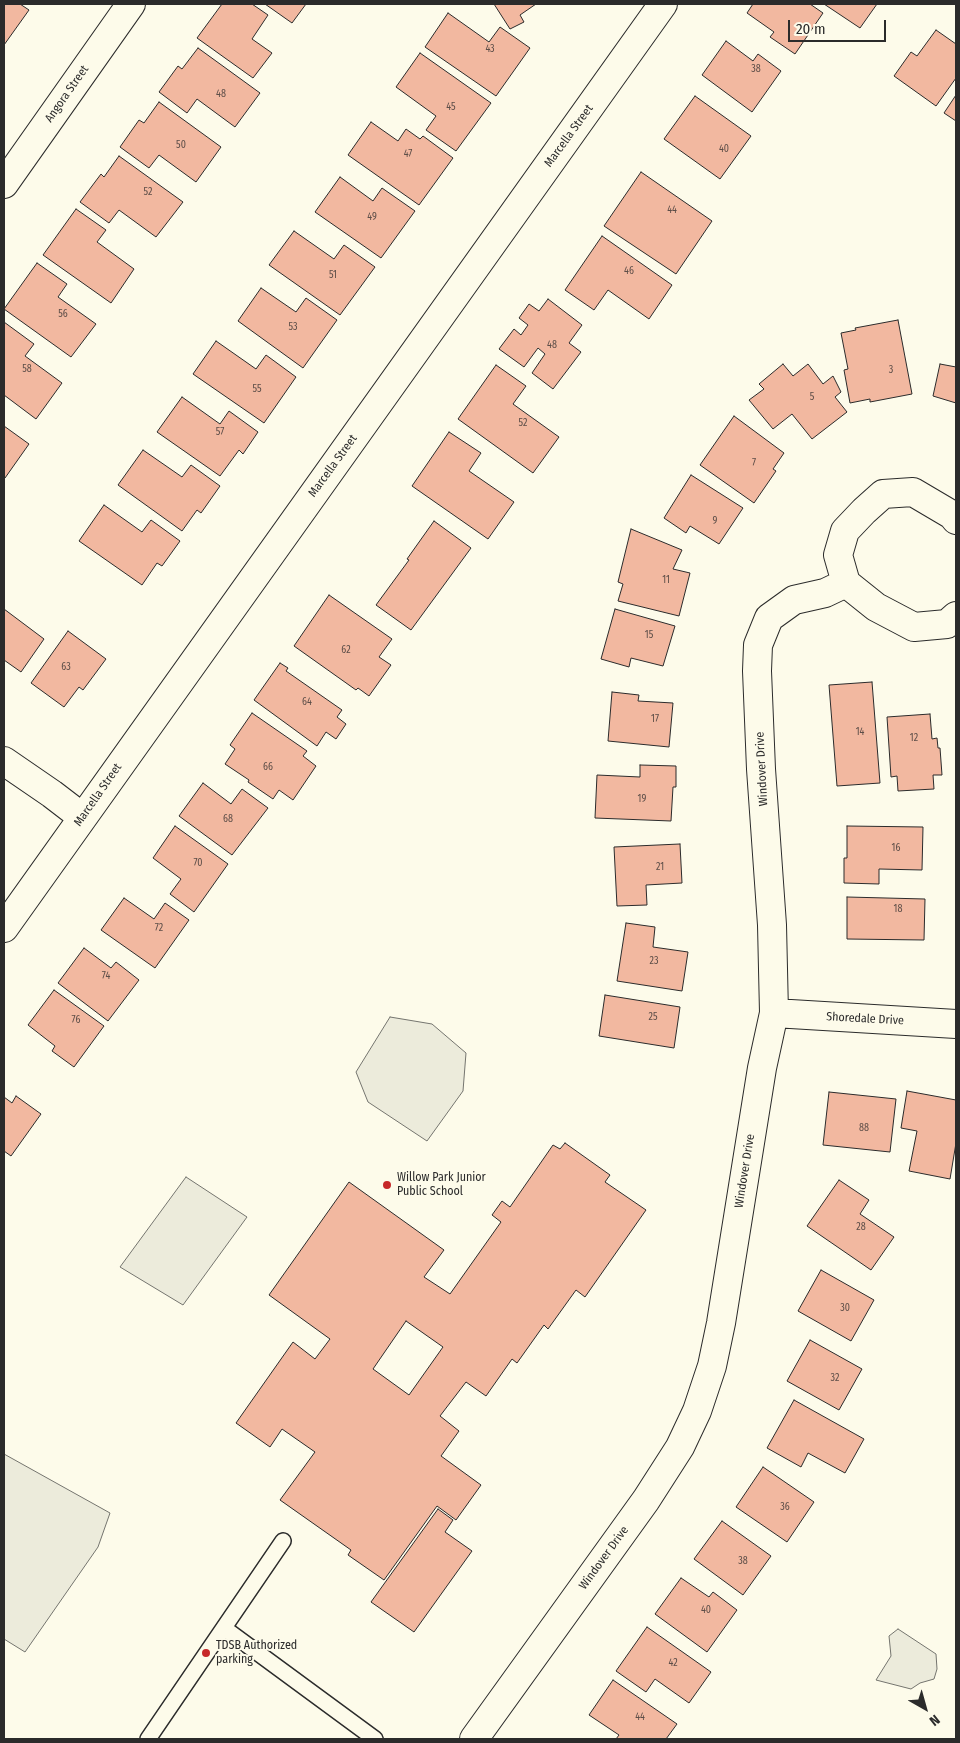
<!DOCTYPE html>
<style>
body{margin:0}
#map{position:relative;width:960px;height:1743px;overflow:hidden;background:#fdfbea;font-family:"Fira Sans Condensed",sans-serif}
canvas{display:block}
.frame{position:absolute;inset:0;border:5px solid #2b2b2b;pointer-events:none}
.north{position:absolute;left:900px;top:1683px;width:50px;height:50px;-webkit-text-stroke:4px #fdfbea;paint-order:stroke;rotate:142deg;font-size:14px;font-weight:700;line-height:20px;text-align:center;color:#2b2b2b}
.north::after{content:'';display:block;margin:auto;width:18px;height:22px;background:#2b2b2b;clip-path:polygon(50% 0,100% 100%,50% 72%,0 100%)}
.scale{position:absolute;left:788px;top:20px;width:98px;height:22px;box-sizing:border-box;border:2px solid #2b2b2b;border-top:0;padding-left:6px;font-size:15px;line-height:18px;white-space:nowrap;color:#2b2b2b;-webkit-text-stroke:4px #fdfbea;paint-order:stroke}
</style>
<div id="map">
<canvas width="960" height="1743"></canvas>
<div class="frame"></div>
<div class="north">N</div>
<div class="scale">20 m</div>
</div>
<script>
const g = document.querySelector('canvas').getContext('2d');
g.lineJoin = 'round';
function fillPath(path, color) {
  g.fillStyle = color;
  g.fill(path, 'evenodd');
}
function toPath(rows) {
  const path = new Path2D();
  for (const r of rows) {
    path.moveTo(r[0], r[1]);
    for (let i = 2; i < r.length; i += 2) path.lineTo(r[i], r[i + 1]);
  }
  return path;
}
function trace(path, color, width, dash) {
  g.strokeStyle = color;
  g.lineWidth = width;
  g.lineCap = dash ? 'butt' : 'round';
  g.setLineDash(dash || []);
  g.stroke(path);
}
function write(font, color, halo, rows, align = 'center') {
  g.font = font + ' "Fira Sans Condensed",sans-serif';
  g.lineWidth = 4;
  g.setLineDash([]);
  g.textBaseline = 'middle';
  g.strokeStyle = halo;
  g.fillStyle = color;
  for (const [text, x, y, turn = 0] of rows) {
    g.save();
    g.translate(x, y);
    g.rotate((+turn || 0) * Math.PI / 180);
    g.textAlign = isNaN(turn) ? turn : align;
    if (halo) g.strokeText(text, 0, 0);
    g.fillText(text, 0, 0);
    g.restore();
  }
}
const green = toPath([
 [390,1017,432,1024,466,1053,463,1091,427,1141,368,1102,356,1072,390,1017],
 [186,1177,247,1217,183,1305,120,1267,186,1177],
 [4,1454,110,1513,98,1547,25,1652,4,1639,4,1454],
 [898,1629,936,1654,937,1669,934,1679,920,1683,911,1689,876,1680,891,1656,889,1636,898,1629]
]);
fillPath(green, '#ecebdb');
trace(green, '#74746e', 1);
const building = toPath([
 [4,4,20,4,29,10,4,45,4,4],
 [222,4,252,4,268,15,252,39,272,53,253,78,197,38,222,4],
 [265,4,306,4,292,23,265,4],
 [494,4,536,4,520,15,524,22,510,29,494,4],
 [753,4,810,4,823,13,795,54,770,37,774,32,747,13,753,4],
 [824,4,877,4,860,28,824,4],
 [448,13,489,42,500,27,530,48,496,96,425,47,448,13],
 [936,30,956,44,956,78,936,106,894,76,911,52,917,56,936,30],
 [726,41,753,61,758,54,781,71,752,112,702,75,726,41],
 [198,48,260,93,235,127,197,99,187,113,159,92,178,66,182,69,198,48],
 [420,53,491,103,456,151,426,130,436,116,396,87,420,53],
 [956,95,956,121,944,113,956,95],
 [695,96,751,136,720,179,664,139,695,96],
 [159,102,221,147,196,182,159,155,149,168,120,147,139,120,144,123,159,102],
 [371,122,398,141,406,129,420,139,423,136,453,158,419,205,348,155,371,122],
 [119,156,183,202,156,237,119,210,109,223,80,202,101,174,104,177,119,156],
 [641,172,712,221,676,274,604,226,641,172],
 [340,177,373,201,382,188,415,211,381,258,315,212,340,177],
 [76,209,106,230,97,242,134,269,111,303,43,255,76,209],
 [294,231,334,259,344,245,375,267,340,315,269,265,294,231],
 [602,236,672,285,649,319,608,290,594,310,565,290,602,236],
 [37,263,67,284,58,297,96,324,71,357,4,309,37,263],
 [261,288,296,312,306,298,337,320,303,368,238,321,261,288],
 [548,299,582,325,569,343,581,352,553,389,532,373,545,354,538,348,524,367,499,349,514,329,521,335,528,325,519,318,529,304,539,311,548,299],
 [898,320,912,394,870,402,870,399,850,403,844,370,848,369,841,333,856,330,855,328,898,320],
 [4,322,34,344,25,356,62,383,36,419,4,395,4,322],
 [216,341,256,369,266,355,296,377,264,423,193,374,216,341],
 [783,364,793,376,808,364,823,384,833,376,841,392,835,397,847,412,812,439,792,414,773,429,749,400,764,389,759,384,783,364],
 [940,364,956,367,956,403,933,396,940,364],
 [496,365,526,386,513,404,559,437,533,473,458,419,496,365],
 [182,397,220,424,229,411,258,432,243,454,239,450,220,476,157,432,182,397],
 [734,416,784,453,773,469,776,471,754,503,700,465,734,416],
 [4,426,29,444,5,478,4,477,4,426],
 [449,432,481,453,469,471,514,502,488,539,412,486,449,432],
 [143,450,182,477,191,465,220,486,201,513,197,510,182,531,118,485,143,450],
 [691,475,743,508,719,544,690,526,686,533,664,518,691,475],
 [104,505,142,532,151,520,180,541,162,566,157,563,142,585,79,541,104,505],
 [434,521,471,548,411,630,376,605,409,560,407,559,434,521],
 [631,529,682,550,673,569,690,573,679,616,618,601,623,584,618,582,631,529],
 [329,595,392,639,379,657,391,665,369,696,358,688,356,690,294,646,329,595],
 [4,609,44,639,21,672,4,660,4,609],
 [615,609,675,626,663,666,631,658,629,667,601,659,615,609],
 [68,631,106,659,83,690,79,687,64,707,31,683,68,631],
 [280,663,288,668,286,671,342,710,337,717,346,724,336,739,326,732,317,746,254,700,280,663],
 [872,682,880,783,837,786,829,685,872,682],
 [612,692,639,695,638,701,673,703,669,747,608,741,612,692],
 [252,713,307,751,303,756,316,766,293,800,279,790,273,799,248,782,249,780,225,764,235,749,230,745,252,713],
 [930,714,932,739,937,738,938,748,940,748,942,775,933,775,934,789,898,791,897,776,891,777,887,717,930,714],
 [640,765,676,766,676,787,673,787,671,821,595,818,597,775,640,777,640,765],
 [203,783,231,804,242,789,268,808,232,855,179,816,203,783],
 [175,826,228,864,194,912,170,894,181,879,153,858,175,826],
 [847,826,923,827,922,870,879,869,879,884,844,883,844,858,847,858,847,826],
 [680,844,682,883,646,885,647,905,617,906,614,847,680,844],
 [847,897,925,899,924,940,847,939,847,897],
 [124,898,154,919,165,903,189,920,155,968,101,930,124,898],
 [626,923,655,927,653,947,688,952,682,991,617,981,626,923],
 [84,948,111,968,116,962,139,980,108,1021,58,983,84,948],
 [54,990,104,1026,74,1067,52,1051,55,1046,28,1025,54,990],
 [605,995,680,1007,674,1048,599,1036,605,995],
 [907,1091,956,1100,956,1143,950,1179,909,1171,917,1131,901,1128,907,1091],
 [829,1092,896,1099,890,1152,823,1145,829,1092],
 [16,1096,41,1114,11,1156,4,1151,4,1097,12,1103,16,1096],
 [565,1143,610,1175,605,1182,646,1210,585,1297,576,1290,548,1329,544,1325,517,1363,512,1359,486,1396,466,1382,440,1416,459,1431,441,1456,481,1485,456,1520,437,1506,384,1580,348,1555,351,1550,280,1500,315,1452,282,1429,270,1447,236,1423,293,1342,315,1359,330,1339,269,1295,349,1182,444,1250,424,1277,450,1294,501,1222,492,1215,502,1201,510,1207,553,1145,560,1149,565,1143],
 [406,1321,443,1347,409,1395,373,1369,406,1321],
 [839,1180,869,1200,860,1214,894,1237,871,1270,807,1226,839,1180],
 [821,1270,874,1300,851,1341,798,1311,821,1270],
 [810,1340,862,1369,839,1410,787,1381,810,1340],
 [794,1400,864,1439,845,1473,808,1453,801,1467,767,1448,794,1400],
 [763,1467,814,1502,787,1542,736,1507,763,1467],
 [438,1509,453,1520,445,1532,472,1551,414,1632,371,1602,438,1509],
 [722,1521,771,1556,743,1595,694,1559,722,1521],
 [681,1578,709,1597,713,1592,737,1610,707,1652,655,1614,681,1578],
 [647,1627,711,1672,689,1703,655,1679,646,1692,616,1671,647,1627],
 [613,1680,677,1724,666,1739,616,1739,619,1735,589,1715,613,1680]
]);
fillPath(building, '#f2b8a0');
trace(building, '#2b2b2b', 1);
const lane = toPath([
 [224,1628,375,1739],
 [148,1739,283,1541]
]);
const street = toPath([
 [4,184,131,4],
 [956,520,952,515,913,492,883,494,864,511,845,531,838,555,846,583,876,607,914,627,947,624,956,616],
 [4,761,52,794,82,817],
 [4,928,663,4],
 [774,1013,956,1024],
 [474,1739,646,1500,680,1447,697,1411,712,1366,721,1323,762,1068,774,1013,772,925,761,769,757,671,758,645,769,618,794,600,825,593,846,583]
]);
trace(lane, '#2b2b2b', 18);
trace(street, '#2b2b2b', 30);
trace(lane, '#fdfbea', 15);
trace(street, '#fdfbea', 28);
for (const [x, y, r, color] of [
 [387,1185,5,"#c62828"],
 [206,1653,5,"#c62828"]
]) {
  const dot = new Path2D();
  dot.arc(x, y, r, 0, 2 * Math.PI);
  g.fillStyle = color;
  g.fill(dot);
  trace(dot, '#fdfbea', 2);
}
write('10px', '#5d4e48', null, [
 ["43",490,49],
 ["38",756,69],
 ["48",221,94],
 ["45",451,107],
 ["50",181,145],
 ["40",724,149],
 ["47",408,154],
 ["52",148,192],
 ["44",672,210],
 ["49",372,217],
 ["46",629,271],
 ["51",333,275],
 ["56",63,314],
 ["53",293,327],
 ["48",552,345],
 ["58",27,369],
 ["3",891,370],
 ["55",257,389],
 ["5",812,397],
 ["52",523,423],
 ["57",220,432],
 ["7",754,463],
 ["9",715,521],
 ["11",666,580],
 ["15",649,635],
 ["62",346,650],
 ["63",66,667],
 ["64",307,702],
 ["17",655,719],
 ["14",860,732],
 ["12",914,738],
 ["66",268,767],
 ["19",642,799],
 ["68",228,819],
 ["16",896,848],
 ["70",198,863],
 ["21",660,867],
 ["18",898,909],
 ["72",159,928],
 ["23",654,961],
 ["74",106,976],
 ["25",653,1017],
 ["76",76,1020],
 ["88",864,1128],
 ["28",861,1227],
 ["30",845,1308],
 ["32",835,1378],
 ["36",785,1507],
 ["38",743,1561],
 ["40",706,1610],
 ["42",673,1663],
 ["44",640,1717]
]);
write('12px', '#2b2b2b', '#fdfbea', [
 ["Angora Street",67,94,-55],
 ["Marcella Street",569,136,-54],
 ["Marcella Street",333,466,-54],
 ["Windover Drive",762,769,-93],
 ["Marcella Street",98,795,-55],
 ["Shoredale Drive",865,1019,3],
 ["Windover Drive",745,1171,-81],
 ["Windover Drive",604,1558,-54]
]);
write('12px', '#2b2b2b', '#fdfbea', [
 ["Willow Park Junior",397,1178],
 ["Public School",397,1192],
 ["TDSB Authorized",216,1646],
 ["parking",216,1660]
], 'left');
</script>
